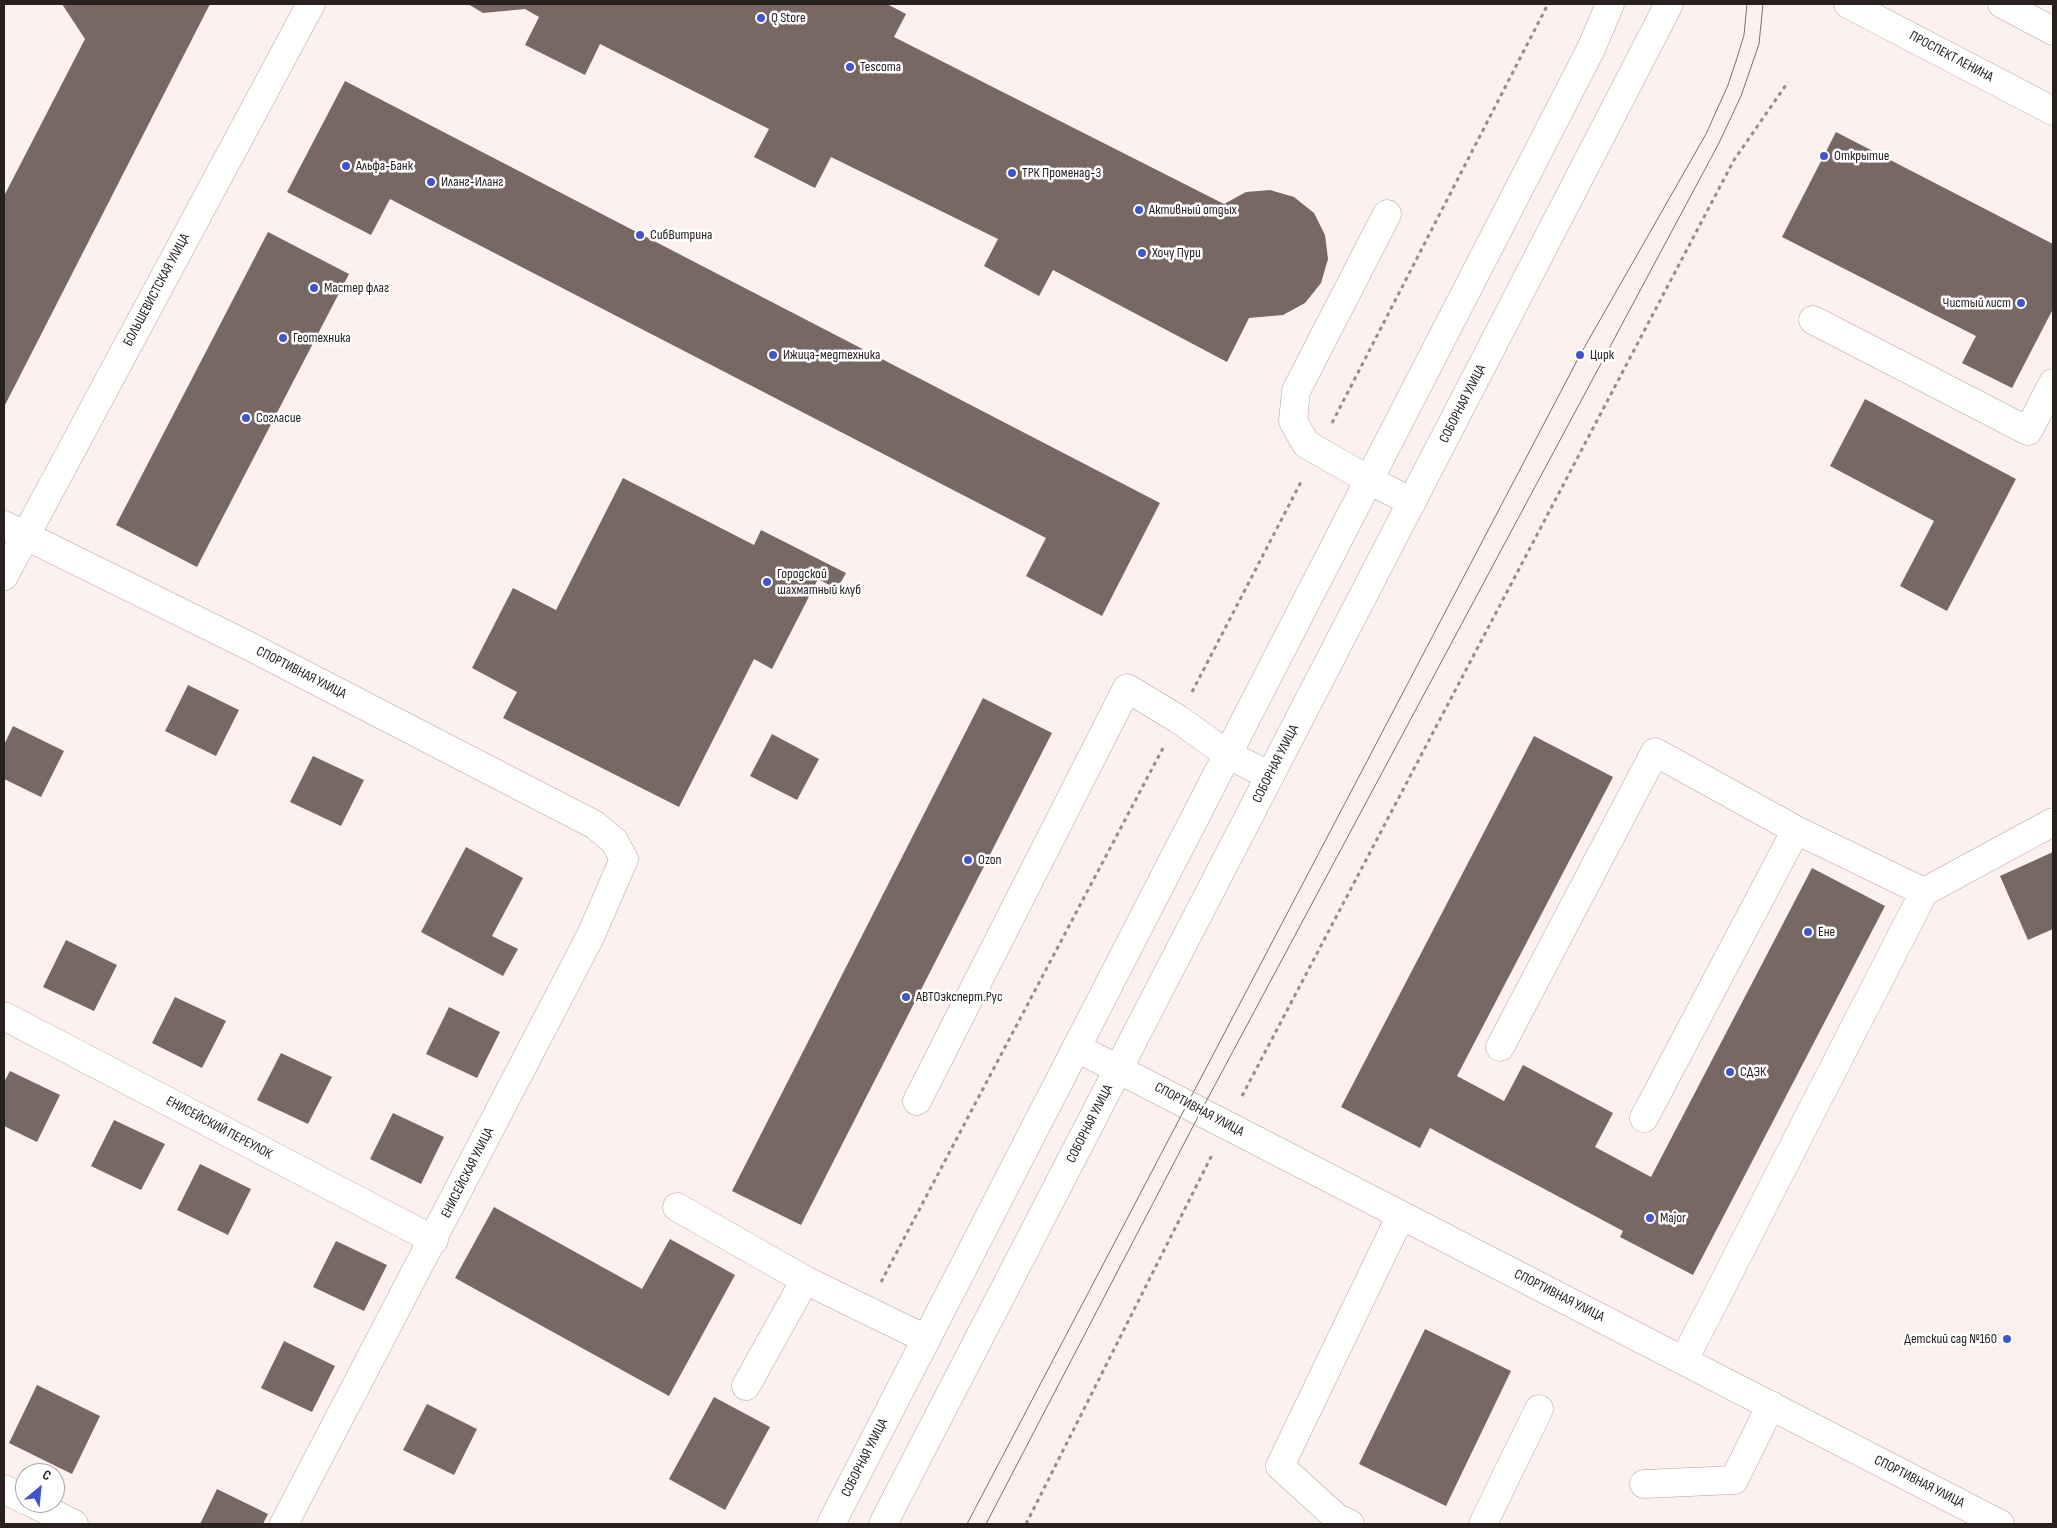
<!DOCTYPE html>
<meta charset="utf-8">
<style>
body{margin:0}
#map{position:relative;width:2057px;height:1528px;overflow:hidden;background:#fcf1ee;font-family:"Sofia Sans Condensed",sans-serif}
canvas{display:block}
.frame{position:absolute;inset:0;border:5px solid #282120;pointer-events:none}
.north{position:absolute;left:15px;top:1463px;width:50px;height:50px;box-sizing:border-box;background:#fff;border:1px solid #a9a6a6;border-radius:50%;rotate:28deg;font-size:14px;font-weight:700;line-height:20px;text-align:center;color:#282120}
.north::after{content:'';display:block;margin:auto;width:18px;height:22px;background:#4155c9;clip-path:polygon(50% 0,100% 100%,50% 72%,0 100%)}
</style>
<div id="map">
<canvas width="2057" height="1528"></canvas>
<div class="frame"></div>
<div class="north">С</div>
</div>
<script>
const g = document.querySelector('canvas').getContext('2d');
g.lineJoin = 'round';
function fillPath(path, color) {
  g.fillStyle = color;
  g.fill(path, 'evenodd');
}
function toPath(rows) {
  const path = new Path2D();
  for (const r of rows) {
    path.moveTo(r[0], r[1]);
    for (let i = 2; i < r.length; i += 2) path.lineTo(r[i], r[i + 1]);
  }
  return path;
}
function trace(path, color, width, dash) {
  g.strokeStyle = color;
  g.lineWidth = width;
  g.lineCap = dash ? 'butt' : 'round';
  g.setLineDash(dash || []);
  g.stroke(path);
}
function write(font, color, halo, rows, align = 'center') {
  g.font = font + ' "Sofia Sans Condensed",sans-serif';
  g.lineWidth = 5;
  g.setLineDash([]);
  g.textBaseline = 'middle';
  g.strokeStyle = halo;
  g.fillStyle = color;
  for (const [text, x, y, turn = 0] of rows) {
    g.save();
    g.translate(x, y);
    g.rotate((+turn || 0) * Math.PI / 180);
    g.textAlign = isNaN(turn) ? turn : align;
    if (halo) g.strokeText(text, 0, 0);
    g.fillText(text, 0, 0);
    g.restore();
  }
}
fillPath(toPath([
 [62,4,210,4,4,407,4,196,85,39],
 [468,4,887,4,906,14,894,37,1224,204,1246,192,1270,190,1294,197,1314,213,1325,235,1328,259,1321,283,1305,303,1283,315,1249,318,1227,362,1053,270,1039,296,984,266,998,239,831,157,815,188,754,157,769,129,600,44,585,75,525,45,539,17,525,9,483,13],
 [345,81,1160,503,1102,616,1026,576,1046,538,390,199,371,235,287,192],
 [1836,132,2053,244,2053,309,2012,388,1962,363,1976,336,1782,237],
 [268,232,349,274,197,567,116,525],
 [1865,399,2016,479,1947,611,1900,586,1934,521,1830,466],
 [623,478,754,545,761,530,846,573,837,589,818,579,772,669,754,659,679,807,503,718,517,692,472,668,513,588,556,610],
 [188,685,239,710,216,756,165,731],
 [983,698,1052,733,801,1225,732,1191],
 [13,726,64,751,41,797,4,779,4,745],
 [772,734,819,759,797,800,750,776],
 [1534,736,1613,777,1457,1076,1504,1101,1523,1065,1613,1113,1595,1147,1651,1177,1812,868,1885,906,1693,1275,1620,1237,1623,1231,1430,1128,1420,1148,1341,1107],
 [313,756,364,780,341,826,290,802],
 [466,847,523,878,492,936,518,949,503,976,421,932],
 [2053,852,2053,929,2028,940,2000,876],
 [66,940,117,965,94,1011,43,987],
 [175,997,226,1021,202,1068,152,1043],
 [449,1007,500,1032,477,1078,426,1054],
 [281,1053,332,1077,308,1124,257,1100],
 [10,1071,60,1095,37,1142,4,1126,4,1082],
 [393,1113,444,1137,421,1184,370,1159],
 [114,1120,165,1144,141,1190,91,1166],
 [200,1164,251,1189,228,1235,177,1210],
 [494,1207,642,1289,670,1239,735,1275,669,1396,455,1278],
 [336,1241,387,1265,364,1311,313,1287],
 [1425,1329,1511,1371,1446,1506,1359,1464],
 [284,1341,335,1366,312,1412,261,1388],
 [37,1385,100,1416,72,1474,9,1443],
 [714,1397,770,1427,725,1510,669,1479],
 [427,1404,477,1429,454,1475,403,1450],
 [217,1489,268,1514,263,1524,200,1524]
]), '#786864');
const minor = toPath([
 [1387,214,1296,391,1293,421,1306,444,1369,480,1412,502],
 [1813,320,2028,431,2053,383],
 [4,525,249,646,595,825,614,841,624,859,591,935,284,1524],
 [4,576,311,4],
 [1924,892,2053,822],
 [4,1016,434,1240],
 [1500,1047,1655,752,1796,830],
 [1077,1048,2000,1524],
 [917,1101,1127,688,1178,719,1227,754,1270,776],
 [1644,1118,1796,830,1924,892,1684,1360],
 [677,1207,805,1280,926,1339],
 [746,1386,805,1280],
 [1644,1484,1734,1480,1771,1405],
 [4,1489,25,1500],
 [32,1503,74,1524],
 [1350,1524,1337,1518,1280,1466,1401,1215],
 [1483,1524,1539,1409]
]);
const major = toPath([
 [1848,4,2053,111],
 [2002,4,2053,31],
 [831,1524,1591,49,1610,4],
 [883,1524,1669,4]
]);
trace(minor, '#b4a29e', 29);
trace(major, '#b4a29e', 29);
trace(toPath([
 [1332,423,1548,4],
 [1192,692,1302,480],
 [1242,1096,1734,160,1788,82],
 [881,1282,1163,748],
 [1026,1524,1213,1153]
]), '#968c8a', 3, [4, 4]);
trace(minor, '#fff', 28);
trace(major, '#fff', 28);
trace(toPath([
 [967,1524,1580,355,1706,134,1728,85,1737,58,1744,35,1747,4],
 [986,1524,1201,1111,1719,143,1741,96,1759,44,1763,4]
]), '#79716f', 1);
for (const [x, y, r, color] of [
 [761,18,5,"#4155c9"],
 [850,67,5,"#4155c9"],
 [1824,156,5,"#4155c9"],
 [346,166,5,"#4155c9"],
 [1012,173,5,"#4155c9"],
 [431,182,5,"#4155c9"],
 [1139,210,5,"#4155c9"],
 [640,235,5,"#4155c9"],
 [1142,253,5,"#4155c9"],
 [314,288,5,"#4155c9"],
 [2021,303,5,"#4155c9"],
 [283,338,5,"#4155c9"],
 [773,355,5,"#4155c9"],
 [1580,355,5,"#4155c9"],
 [246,418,5,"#4155c9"],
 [767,582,5,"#4155c9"],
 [968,860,5,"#4155c9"],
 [1808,932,5,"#4155c9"],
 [906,997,5,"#4155c9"],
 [1730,1072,5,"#4155c9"],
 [1650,1218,5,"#4155c9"],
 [2007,1339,5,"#4155c9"]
]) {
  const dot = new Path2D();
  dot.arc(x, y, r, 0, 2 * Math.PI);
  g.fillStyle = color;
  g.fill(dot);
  trace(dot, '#fff', 2);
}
write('14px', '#282120', '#fff', [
 ["Q Store",771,18],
 ["Tescoma",860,67],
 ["Открытие",1834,156],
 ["Альфа-Банк",356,166],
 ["ТРК Променад-3",1022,173],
 ["Иланг-Иланг",441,182],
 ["Активный отдых",1149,210],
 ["СибВитрина",650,235],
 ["Хочу Пури",1152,253],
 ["Мастер флаг",324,288],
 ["Чистый лист",2011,303,"right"],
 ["Геотехника",293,338],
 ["Ижица-медтехника",783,355],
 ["Цирк",1590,355],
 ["Согласие",256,418],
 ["Городской",777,574],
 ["шахматный клуб",777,590],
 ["Ozon",978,860],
 ["Ене",1818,932],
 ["АВТОэксперт.Рус",916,997],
 ["СДЭК",1740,1072],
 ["Major",1660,1218],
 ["Детский сад №160",1997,1339,"right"]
], 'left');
write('14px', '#282120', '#fff', [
 ["ПРОСПЕКТ ЛЕНИНА",1951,57,28],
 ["БОЛЬШЕВИСТСКАЯ УЛИЦА",157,290,-62],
 ["СОБОРНАЯ УЛИЦА",1463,404,-63],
 ["СПОРТИВНАЯ УЛИЦА",301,673,27],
 ["СОБОРНАЯ УЛИЦА",1276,764,-63],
 ["СПОРТИВНАЯ УЛИЦА",1199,1110,28],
 ["СОБОРНАЯ УЛИЦА",1090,1124,-63],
 ["ЕНИСЕЙСКИЙ ПЕРЕУЛОК",219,1128,28],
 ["ЕНИСЕЙСКАЯ УЛИЦА",468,1173,-63],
 ["СПОРТИВНАЯ УЛИЦА",1559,1296,27],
 ["СОБОРНАЯ УЛИЦА",865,1458,-63],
 ["СПОРТИВНАЯ УЛИЦА",1919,1482,27]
]);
</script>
